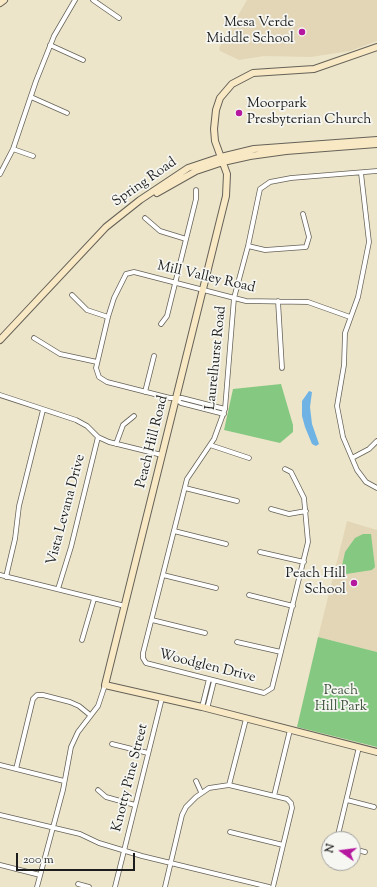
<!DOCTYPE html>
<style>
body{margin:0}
#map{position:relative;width:377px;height:887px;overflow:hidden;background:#ede5c9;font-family:"Sorts Mill Goudy",serif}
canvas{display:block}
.north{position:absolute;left:321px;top:831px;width:40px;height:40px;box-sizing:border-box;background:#f6f6f2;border:1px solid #9f9f9c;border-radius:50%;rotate:284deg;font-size:11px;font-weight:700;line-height:16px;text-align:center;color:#1c1c1c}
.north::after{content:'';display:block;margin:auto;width:14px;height:18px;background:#b5179e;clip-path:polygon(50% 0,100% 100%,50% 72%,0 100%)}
.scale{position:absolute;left:16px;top:853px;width:119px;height:18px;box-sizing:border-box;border:2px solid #1c1c1c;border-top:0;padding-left:5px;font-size:12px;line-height:14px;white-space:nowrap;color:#1c1c1c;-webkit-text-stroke:3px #f6f6f2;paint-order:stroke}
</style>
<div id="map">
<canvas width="377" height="887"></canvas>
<div class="north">N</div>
<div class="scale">200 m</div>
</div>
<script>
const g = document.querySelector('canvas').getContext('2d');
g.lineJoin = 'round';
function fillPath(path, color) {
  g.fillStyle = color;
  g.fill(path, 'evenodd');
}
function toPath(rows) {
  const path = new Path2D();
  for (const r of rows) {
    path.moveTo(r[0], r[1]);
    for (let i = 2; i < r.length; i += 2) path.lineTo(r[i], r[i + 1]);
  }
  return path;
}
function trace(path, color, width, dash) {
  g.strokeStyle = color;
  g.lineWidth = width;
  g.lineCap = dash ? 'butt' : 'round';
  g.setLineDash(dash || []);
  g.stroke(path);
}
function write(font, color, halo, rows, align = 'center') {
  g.font = font + ' "Sorts Mill Goudy",serif';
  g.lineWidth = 3.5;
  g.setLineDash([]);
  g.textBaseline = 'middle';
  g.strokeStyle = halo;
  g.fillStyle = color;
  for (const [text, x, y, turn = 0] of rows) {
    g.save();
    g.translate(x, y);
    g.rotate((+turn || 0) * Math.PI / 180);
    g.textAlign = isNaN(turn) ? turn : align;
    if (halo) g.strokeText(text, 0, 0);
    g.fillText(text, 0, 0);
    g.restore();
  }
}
fillPath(toPath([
 [247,0,377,0,377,41,350,51,311,57,264,56,239,60,220,51,219,48],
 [347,521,377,530,377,652,318,637]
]), '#e3d6b7');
fillPath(toPath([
 [281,384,293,425,293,432,280,443,224,430,233,389],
 [363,534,371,534,375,567,372,570,340,575,345,552,355,538],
 [318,637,377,652,377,747,297,727]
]), '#85c881');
fillPath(toPath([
 [309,391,312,392,310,407,312,424,319,444,316,446,312,444,305,427,302,416,302,401]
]), '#6eb3e4');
const street = toPath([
 [93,0,119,18],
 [50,45,83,60],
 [31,97,67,113],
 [13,149,33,156],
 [361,173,369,242,358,297,345,333,344,365,337,406,343,437,357,470,366,482,377,488],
 [0,174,13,149,36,81,54,36,75,0],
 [145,218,160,231,186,239],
 [248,246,265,250,306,247,309,237,303,214],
 [72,295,87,310,108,317],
 [278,301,282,368],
 [161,324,167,316,196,199,196,190],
 [34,338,60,354,97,362],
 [145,392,154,356],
 [0,395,76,420,87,426,98,437,109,442,162,455],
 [176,399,181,403,224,414],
 [225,409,182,398,170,398,107,382,99,377,96,368,108,317,114,298,126,274,134,272,246,301,308,302,350,317],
 [116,444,123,425,134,416],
 [210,445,249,458],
 [352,458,369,449,377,441],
 [285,469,291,472,304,498,308,542,272,688,264,693,146,663,143,658,143,653,187,479,214,439,225,409,234,298,248,246,260,189,270,182,291,178,377,171],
 [185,488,237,501],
 [271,509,289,514,306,511],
 [174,531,226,544],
 [260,552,304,562],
 [0,575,125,606],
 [163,575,216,588],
 [6,577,15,539,19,506,43,410],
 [58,589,71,547,98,437],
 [249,595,293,606],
 [152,620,205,633],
 [82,640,94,599],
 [237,642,281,652],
 [202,707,209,679],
 [207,709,214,681],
 [112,744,148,753],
 [0,765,64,781],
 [16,769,33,699,37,695,43,695,70,702,79,706,90,715],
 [196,781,201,792],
 [229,785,246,719],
 [98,790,106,797,135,805],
 [274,796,290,730],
 [347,800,374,807],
 [0,815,80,834,99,843,142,856,269,887],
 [230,832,283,845],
 [337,839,359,747],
 [353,849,365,852],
 [0,865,40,875],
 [78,884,89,887],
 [37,887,63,790,71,747,78,732,98,706,105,685],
 [115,887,162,698],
 [165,887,182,815,186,807,196,797,209,788,229,785,287,799,291,803,292,808,273,887]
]);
const secondary = toPath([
 [0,3,4,0],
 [377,47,314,69,253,73,232,84,220,98,216,110,214,129,215,141,227,174,226,196,105,685,202,707,377,752],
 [157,193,196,171,223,162,250,156,286,151,377,144],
 [0,340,106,227,140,200,188,168,221,157,254,149,377,140]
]);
trace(street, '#656259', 5.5);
trace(secondary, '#656259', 8);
trace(street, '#fff', 4);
trace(secondary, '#f8e8c3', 6);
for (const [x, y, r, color] of [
 [302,32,4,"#b5179e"],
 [239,113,4,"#b5179e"],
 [354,583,4,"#b5179e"]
]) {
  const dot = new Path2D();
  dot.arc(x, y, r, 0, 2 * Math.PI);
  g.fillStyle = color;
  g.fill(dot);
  trace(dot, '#f6f6f2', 1.5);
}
write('14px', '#1c1c1c', '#f6f6f2', [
 ["Mesa Verde",294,24],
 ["Middle School",294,40],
 ["Moorpark",247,105,"left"],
 ["Presbyterian Church",247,121,"left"],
 ["Peach Hill",346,575],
 ["School",346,591]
], 'right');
write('14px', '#1c1c1c', '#f6f6f2', [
 ["Spring Road",145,183,-35],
 ["Mill Valley Road",206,278,13],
 ["Laurelhurst Road",217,358,-84],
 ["Peach Hill Road",153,442,-76],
 ["Vista Levana Drive",67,510,-75],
 ["Woodglen Drive",207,667,14],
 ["Knotty Pine Street",131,778,-76]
]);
write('14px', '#41583f', '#f6f6f2', [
 ["Peach",341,692],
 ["Hill Park",341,708]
]);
</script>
